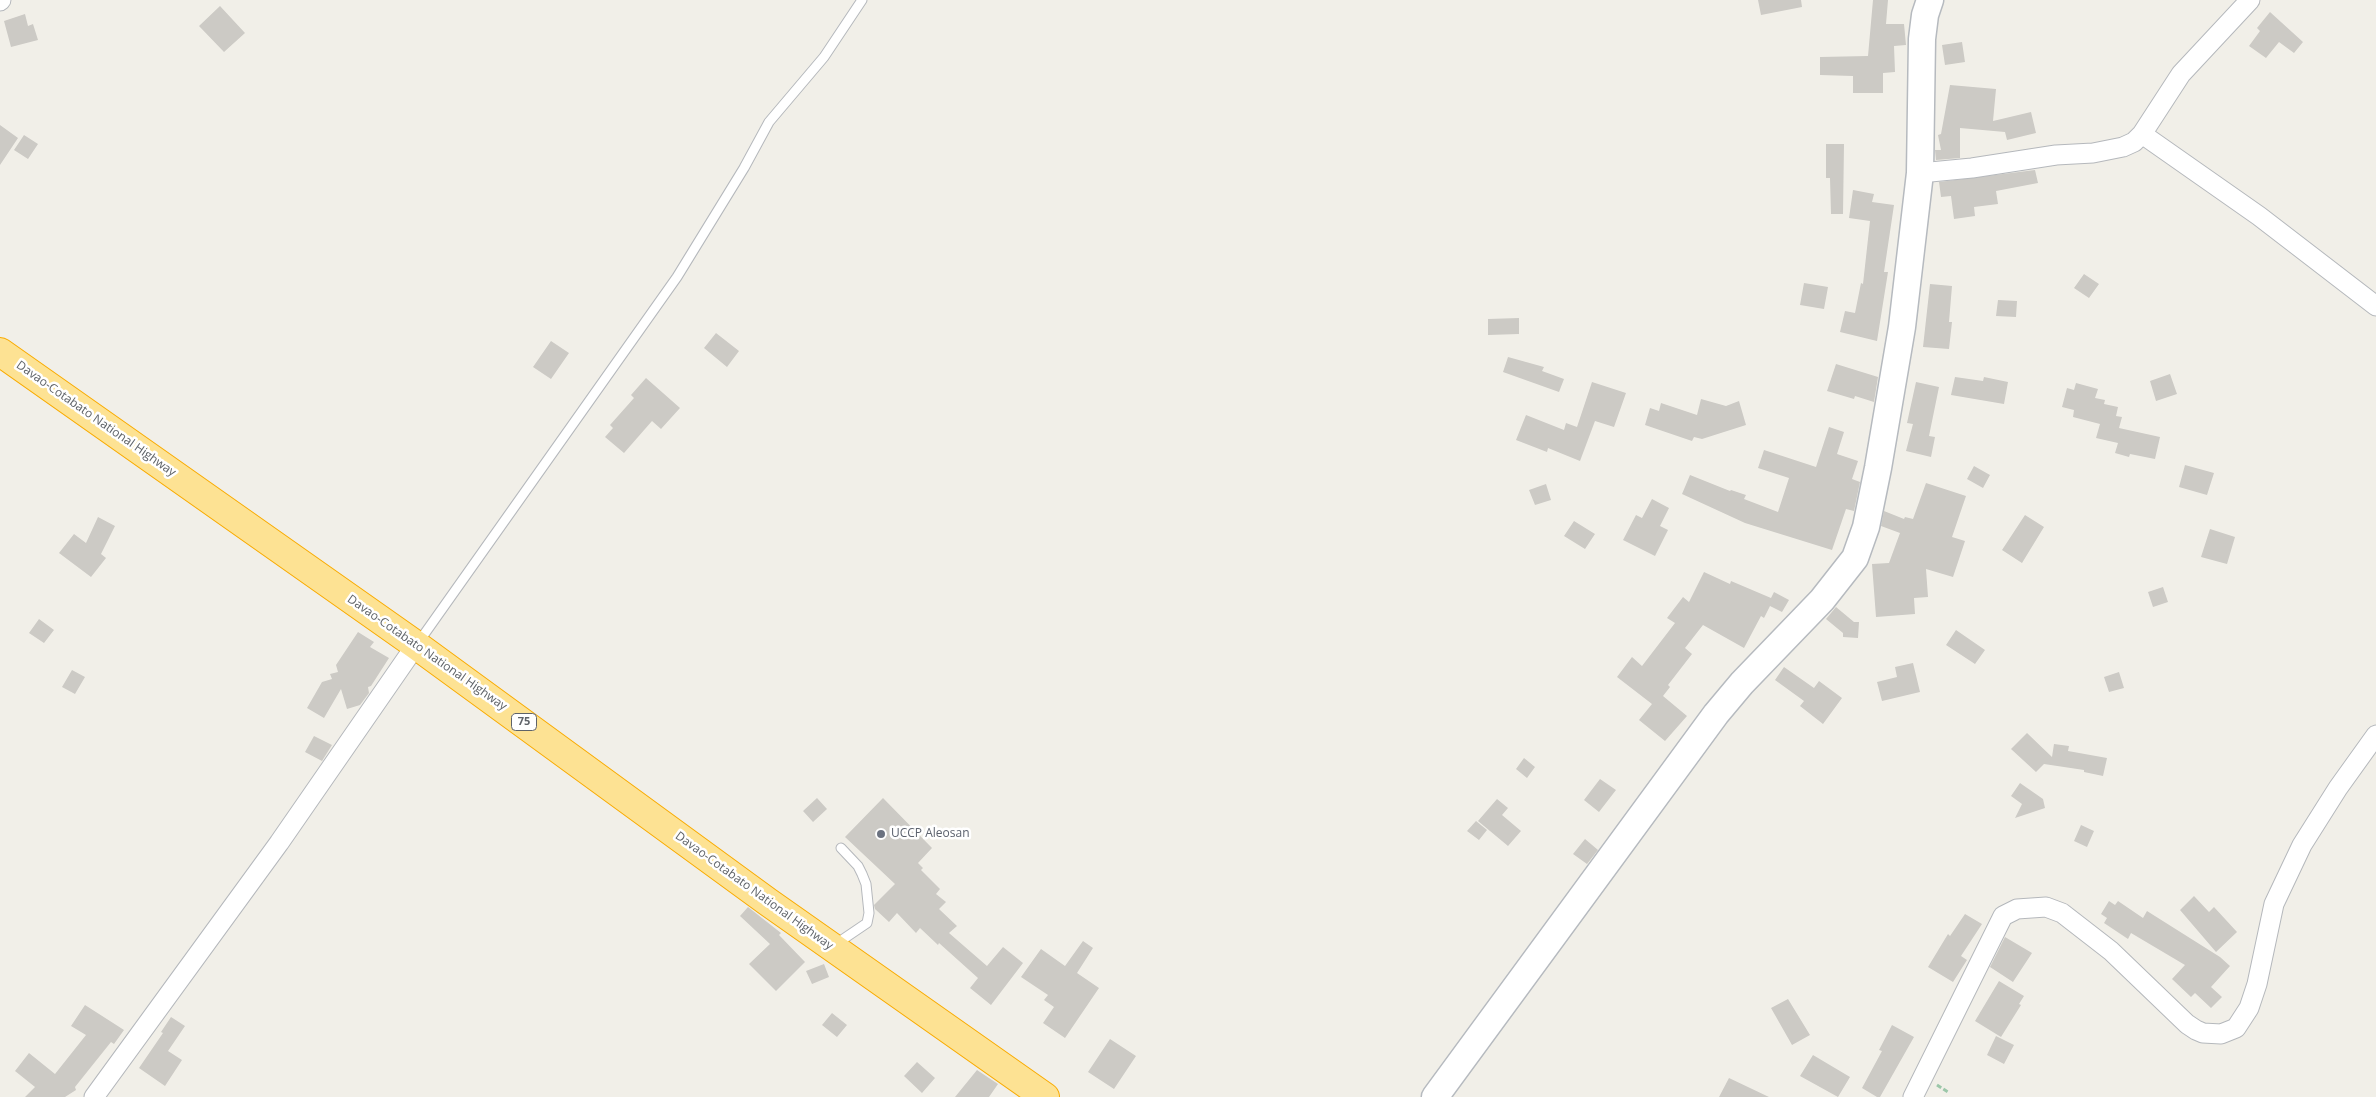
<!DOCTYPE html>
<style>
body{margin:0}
canvas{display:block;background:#f1efe8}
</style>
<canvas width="2376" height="1097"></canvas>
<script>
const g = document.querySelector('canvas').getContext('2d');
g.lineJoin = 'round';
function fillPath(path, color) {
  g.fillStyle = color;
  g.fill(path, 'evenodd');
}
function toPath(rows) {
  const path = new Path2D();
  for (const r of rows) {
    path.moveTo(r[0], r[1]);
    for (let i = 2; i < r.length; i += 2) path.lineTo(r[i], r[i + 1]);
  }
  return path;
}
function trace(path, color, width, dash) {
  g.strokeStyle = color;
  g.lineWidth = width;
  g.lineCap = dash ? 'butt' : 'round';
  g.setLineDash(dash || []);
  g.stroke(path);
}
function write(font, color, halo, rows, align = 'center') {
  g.font = font + ' "Open Sans",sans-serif';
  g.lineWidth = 5;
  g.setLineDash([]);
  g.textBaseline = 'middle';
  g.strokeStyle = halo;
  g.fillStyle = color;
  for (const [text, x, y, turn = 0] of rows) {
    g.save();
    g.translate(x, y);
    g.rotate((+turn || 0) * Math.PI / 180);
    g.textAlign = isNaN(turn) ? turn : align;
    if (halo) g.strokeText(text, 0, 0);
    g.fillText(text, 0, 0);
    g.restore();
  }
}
fillPath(toPath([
 [1758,0,1801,0,1802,7,1761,15],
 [1873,0,1888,0,1886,24,1904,24,1906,45,1894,46,1895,72,1883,73,1883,93,1853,93,1853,76,1820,75,1820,57,1868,56],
 [220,6,245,33,224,52,199,26],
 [2270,12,2303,42,2294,53,2279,42,2266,58,2249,46,2260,31,2257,28],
 [25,14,28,26,33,24,38,40,11,47,4,21],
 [1962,42,1965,62,1945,65,1942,45],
 [1950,85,1996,89,1993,121,2031,112,2036,133,2007,140,2005,132,1960,128,1960,158,1936,160,1935,150,1941,150,1938,135,1941,134],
 [0,125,18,138,0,165],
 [24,135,38,144,28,159,14,150],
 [1826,144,1844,144,1843,214,1831,214,1830,178,1826,178],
 [2035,170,2038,183,1996,191,1998,204,1974,207,1975,216,1954,219,1951,196,1941,197,1939,182],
 [1853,190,1874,194,1872,202,1894,205,1884,272,1888,272,1877,341,1840,332,1845,311,1855,313,1861,283,1863,284,1870,221,1849,218],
 [2084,274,2099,284,2089,298,2074,288],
 [1804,283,1828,287,1824,309,1800,305],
 [1930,284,1952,286,1949,322,1952,322,1949,349,1923,347],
 [1998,300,2017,301,2016,317,1996,316],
 [1519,318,1519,334,1488,335,1488,319],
 [716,333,739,351,727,367,704,348],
 [551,341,569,353,551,379,533,367],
 [1508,357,1544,367,1542,371,1564,379,1559,392,1503,372],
 [1836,364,1878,377,1874,402,1855,396,1854,399,1827,391],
 [2170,374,2177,394,2156,401,2150,381],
 [1955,377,1983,381,1984,377,2008,382,2004,404,1951,395],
 [646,378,680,408,661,429,652,421,624,453,605,437,613,428,610,425,634,398,631,395],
 [1592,382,1626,393,1614,427,1595,421,1580,461,1548,448,1547,452,1516,440,1526,415,1564,430,1566,423,1577,427],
 [1916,382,1939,387,1929,436,1935,437,1931,457,1906,451,1913,424,1907,423],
 [2076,383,2098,389,2095,398,2105,400,2104,404,2118,407,2116,416,2122,417,2119,428,2160,437,2155,459,2130,454,2129,457,2115,453,2118,443,2096,438,2100,424,2073,417,2074,410,2062,407,2067,388,2074,390],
 [1701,399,1726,406,1739,401,1746,425,1702,439,1694,437,1692,441,1645,425,1650,408,1659,411,1661,403,1697,415],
 [1829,427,1844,432,1837,454,1858,461,1852,479,1860,482,1854,511,1846,509,1832,550,1745,523,1682,494,1690,475,1730,491,1731,490,1746,495,1744,499,1778,512,1789,478,1758,468,1764,450,1816,467],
 [2185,465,2214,473,2207,495,2179,487],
 [1974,466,1990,475,1983,488,1967,479],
 [1926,483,1966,496,1952,537,1965,541,1953,577,1926,569,1928,597,1914,598,1915,614,1876,617,1872,564,1889,563,1900,533,1881,526,1884,511,1904,519,1905,517,1913,519],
 [1546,484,1551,500,1535,505,1529,490],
 [1652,499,1669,508,1660,526,1668,530,1655,556,1623,540,1636,515,1642,518],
 [2025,515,2044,527,2022,563,2002,550],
 [98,517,115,526,101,554,106,558,91,577,59,553,74,534,86,543],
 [1574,521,1595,534,1585,549,1564,536],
 [2210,529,2235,537,2227,564,2201,557],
 [1704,572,1730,584,1731,581,1771,598,1774,592,1789,600,1782,612,1770,606,1764,618,1761,616,1744,648,1703,625,1685,648,1692,654,1668,685,1670,687,1663,696,1687,716,1665,741,1639,720,1652,704,1617,677,1632,657,1642,666,1675,623,1667,618,1683,597,1689,602],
 [2163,587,2168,602,2153,607,2148,592],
 [1836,607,1854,622,1859,622,1858,638,1843,637,1843,633,1826,619],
 [39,619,54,630,44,643,29,633],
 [1956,630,1985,650,1975,664,1946,645],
 [358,632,374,642,370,647,389,658,371,686,368,687,369,693,360,705,347,709,341,689,324,718,307,708,322,682,332,679,330,674,338,672,336,665],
 [1913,663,1920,692,1882,701,1877,682,1897,677,1895,667],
 [1784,667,1814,688,1819,681,1842,698,1823,724,1800,706,1804,701,1775,680],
 [72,670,85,677,75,694,62,687],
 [2119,672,2124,688,2109,692,2104,677],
 [2027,733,2052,757,2054,744,2069,746,2068,751,2107,758,2103,776,2084,772,2084,770,2044,764,2036,772,2011,749],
 [314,736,332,745,322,761,305,752],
 [1524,758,1535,767,1527,778,1516,769],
 [1600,779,1616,790,1599,812,1584,800],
 [2020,783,2043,799,2045,808,2015,818,2022,804,2011,796],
 [817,798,827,809,813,822,803,811],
 [883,798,932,848,918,863,923,868,921,870,940,889,936,894,946,902,939,909,957,926,949,933,987,966,1003,947,1023,963,991,1005,970,988,978,978,939,943,938,945,920,928,916,933,897,913,889,922,875,909,874,905,895,884,845,837],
 [1497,799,1508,808,1502,815,1521,831,1508,846,1478,821],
 [1476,821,1487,830,1479,840,1467,831],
 [2081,825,2094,831,2087,847,2074,841],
 [1585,839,1598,850,1587,864,1573,854],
 [2194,896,2209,912,2214,907,2237,932,2216,952,2180,910],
 [2109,901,2115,905,2118,901,2143,918,2147,911,2220,957,2230,966,2211,987,2222,997,2211,1008,2195,993,2191,997,2172,979,2185,965,2131,933,2128,939,2104,923,2107,918,2101,914],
 [748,907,781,933,779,935,805,962,776,991,749,964,770,944,740,916],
 [1965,914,1982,924,1961,956,1967,960,1953,982,1928,967,1948,934,1950,936],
 [2005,937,2032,953,2013,982,1990,967],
 [1083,941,1093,948,1077,973,1099,988,1065,1038,1043,1023,1054,1007,1044,1000,1048,995,1021,977,1041,949,1065,966],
 [824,964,829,977,812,984,806,971],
 [1999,981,2024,996,2019,1004,2021,1005,2001,1037,1975,1021],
 [1788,999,1810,1035,1792,1045,1771,1008],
 [85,1005,124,1030,114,1044,111,1042,75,1087,76,1090,65,1097,25,1097,35,1087,15,1071,29,1053,55,1074,86,1035,71,1026],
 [832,1013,847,1025,837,1037,822,1025],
 [171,1017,185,1026,168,1051,182,1060,165,1086,139,1068,163,1033,161,1032],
 [1892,1025,1914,1037,1880,1097,1877,1097,1862,1088,1882,1051,1879,1050],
 [1996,1036,2014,1045,2004,1064,1987,1055],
 [1110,1039,1136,1056,1114,1089,1088,1072],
 [1813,1055,1850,1077,1838,1097,1800,1076],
 [917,1062,935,1078,922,1093,904,1076],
 [977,1070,998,1084,989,1097,955,1097],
 [1729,1078,1769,1097,1719,1097]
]), '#cccac5');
const lane = toPath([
 [418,643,677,277,744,168,769,122,824,57,862,0],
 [836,944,867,923,869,913,866,884,862,874,858,866,841,848]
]);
const street = toPath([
 [0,1,1,0],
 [2142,134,2259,216,2376,306],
 [1920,173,1972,168,2056,155,2093,153,2123,147,2134,142,2142,134,2181,74,2250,0],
 [94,1097,279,843,416,645],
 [1913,1097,2003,916,2017,909,2046,907,2062,913,2111,951,2187,1024,2196,1030,2203,1033,2221,1034,2236,1028,2249,1008,2257,984,2274,904,2302,845,2338,788,2376,735]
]);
const secondary = toPath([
 [1435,1097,1716,714,1742,683,1822,600,1855,558,1866,527,1878,468,1902,327,1920,173,1922,39,1925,15,1930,0]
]);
const highway = toPath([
 [0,352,416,645,768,902,1045,1097]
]);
trace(lane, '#b5b8bc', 11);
trace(street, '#b5b8bc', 21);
trace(secondary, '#b6babf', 29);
trace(highway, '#f9ab00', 30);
trace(toPath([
 [1937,1085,1948,1092]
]), '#9cc7a9', 3, [5, 2.5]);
trace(lane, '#fff', 9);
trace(street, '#fff', 19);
trace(secondary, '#fff', 26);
trace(highway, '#fde293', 28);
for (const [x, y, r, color] of [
 [881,834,5,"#6b7280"]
]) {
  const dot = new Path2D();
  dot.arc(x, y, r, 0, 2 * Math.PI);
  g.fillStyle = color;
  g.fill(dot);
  trace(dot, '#fff', 2);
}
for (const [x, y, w] of [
 [524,722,25]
]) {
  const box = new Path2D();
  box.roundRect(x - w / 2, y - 8.5, w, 17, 4);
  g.fillStyle = '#fff';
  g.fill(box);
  trace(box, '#5f6368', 1);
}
write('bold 11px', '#5f6368', null, [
 ["75",524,722]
]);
write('12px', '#5f6368', '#fff', [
 ["Davao-Cotabato National Highway",96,419,35],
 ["Davao-Cotabato National Highway",427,653,35],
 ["Davao-Cotabato National Highway",754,891,36]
]);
write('12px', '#5b616d', '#fff', [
 ["UCCP Aleosan",891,834]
], 'left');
</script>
